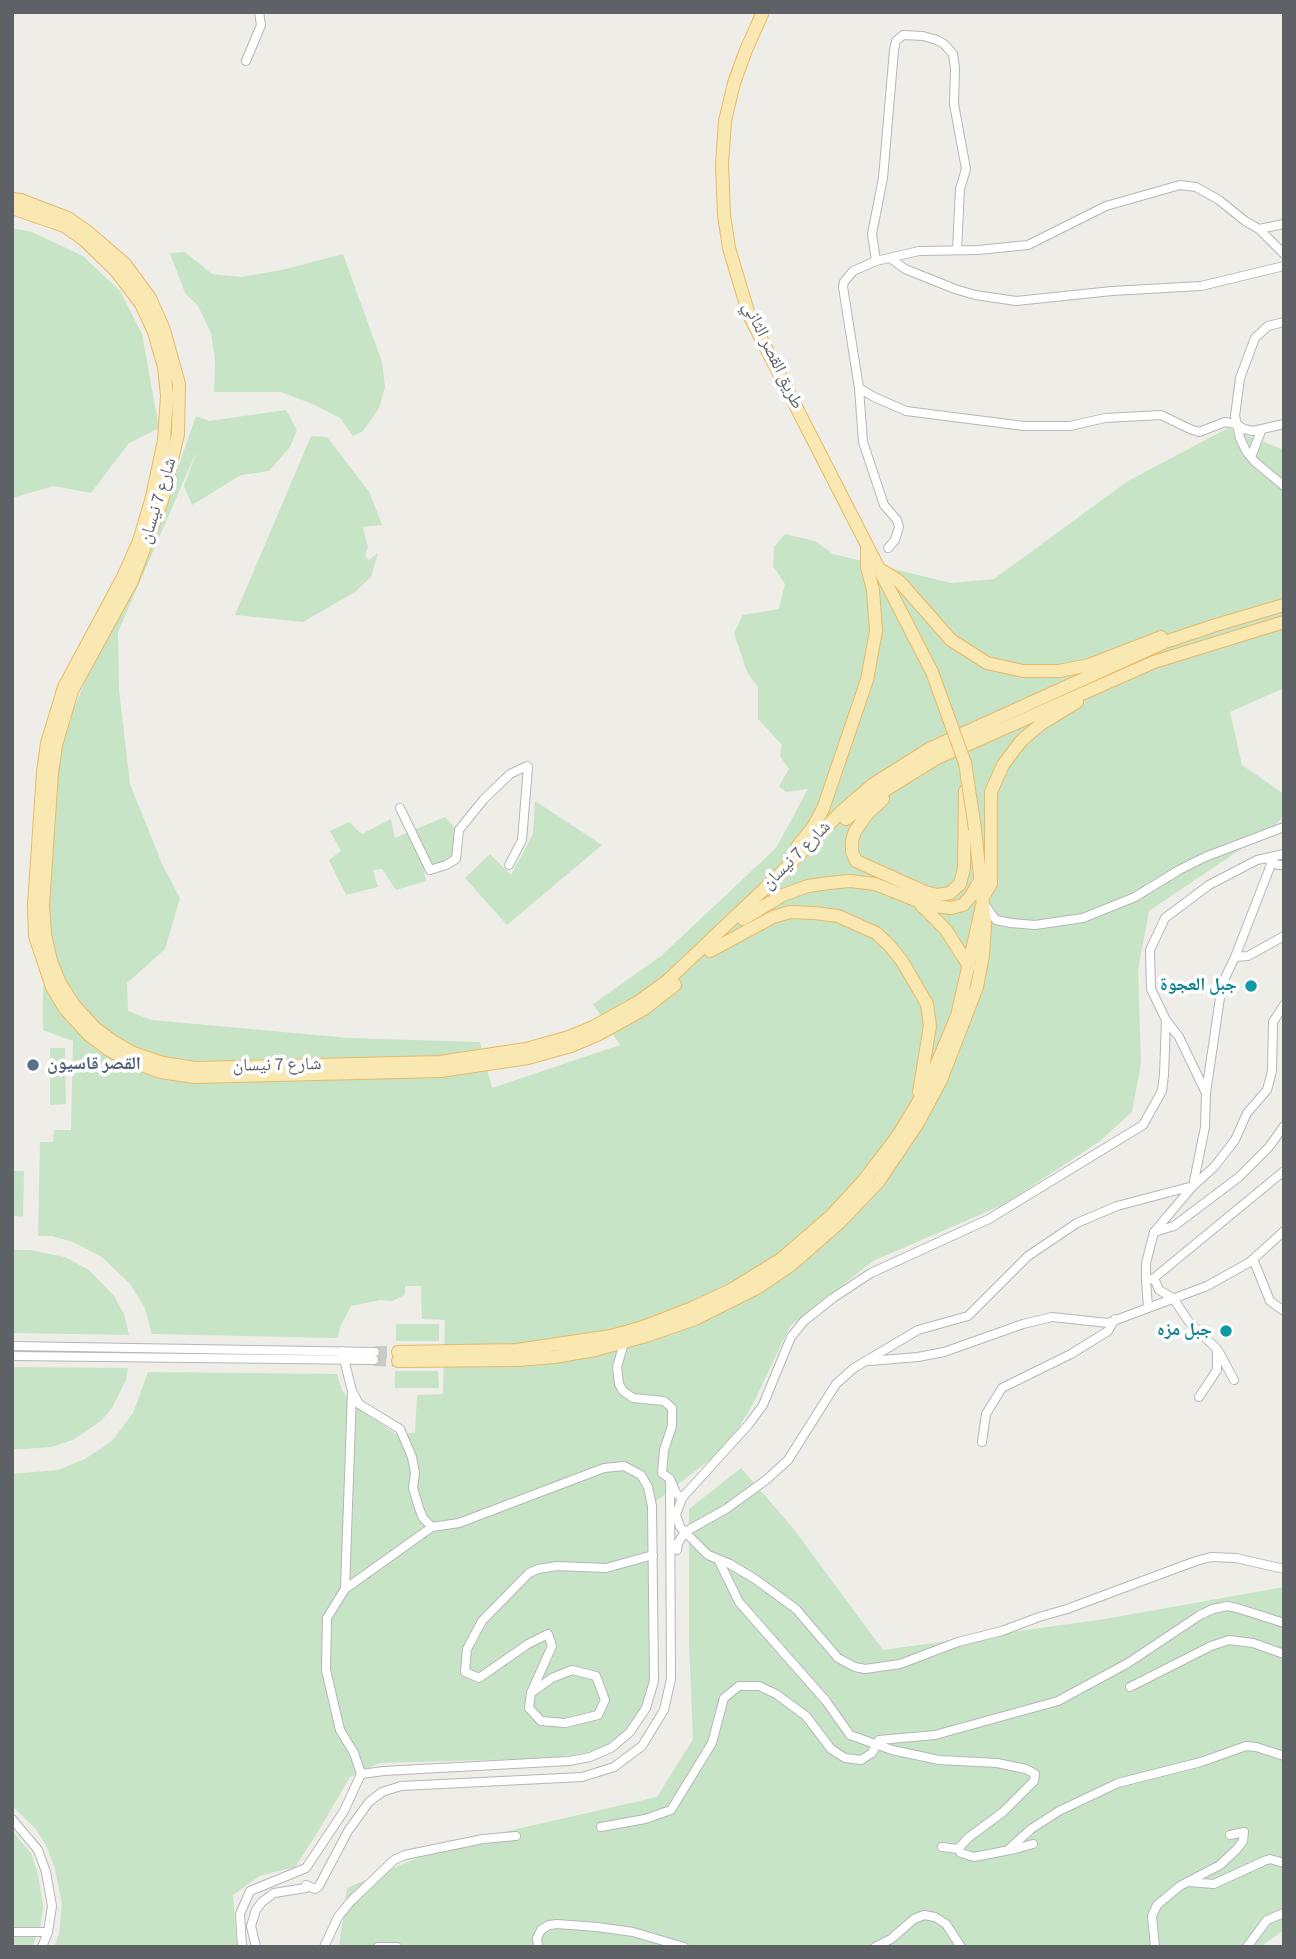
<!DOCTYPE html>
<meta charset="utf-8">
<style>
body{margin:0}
#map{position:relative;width:1296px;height:1959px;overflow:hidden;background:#efede7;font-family:"Source Sans 3",sans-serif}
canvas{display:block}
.frame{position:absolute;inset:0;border:14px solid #5e6266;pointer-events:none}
</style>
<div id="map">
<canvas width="1296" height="1959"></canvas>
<div class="frame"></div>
</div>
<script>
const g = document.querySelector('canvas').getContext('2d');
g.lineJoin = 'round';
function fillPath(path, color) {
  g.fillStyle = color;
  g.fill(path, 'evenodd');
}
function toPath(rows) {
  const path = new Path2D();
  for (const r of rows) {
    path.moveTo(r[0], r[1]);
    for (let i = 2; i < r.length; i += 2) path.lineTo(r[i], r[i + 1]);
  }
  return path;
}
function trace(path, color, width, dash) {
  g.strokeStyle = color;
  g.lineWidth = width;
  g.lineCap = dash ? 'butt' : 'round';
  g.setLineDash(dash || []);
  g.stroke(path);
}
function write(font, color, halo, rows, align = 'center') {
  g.font = font + ' "Source Sans 3","Noto Naskh Arabic",sans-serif';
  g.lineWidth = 7;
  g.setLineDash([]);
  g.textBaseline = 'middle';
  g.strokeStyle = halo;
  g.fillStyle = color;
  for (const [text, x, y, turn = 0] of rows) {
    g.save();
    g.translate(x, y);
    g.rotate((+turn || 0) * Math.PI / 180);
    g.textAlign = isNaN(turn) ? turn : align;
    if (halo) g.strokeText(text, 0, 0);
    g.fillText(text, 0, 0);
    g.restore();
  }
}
fillPath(toPath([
 [12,228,32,232,83,256,120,291,142,334,159,428,129,443,91,493,54,486,12,498],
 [185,252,212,274,242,277,286,269,343,254,382,362,385,387,379,408,363,431,353,436,340,418,315,405,281,392,214,392,215,360,211,333,198,306,185,293,170,253],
 [286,410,297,430,290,447,269,471,241,475,192,505,184,486,198,448,118,632,119,690,130,784,163,866,180,898,165,949,127,983,128,1011,152,1020,349,1038,480,1042,492,1088,620,1045,593,1004,661,956,776,848,808,789,786,792,779,786,789,769,780,756,782,745,758,719,758,687,747,672,734,633,743,615,779,609,785,584,773,566,774,547,785,534,815,541,833,554,951,583,994,579,1128,481,1228,428,1284,450,1284,688,1230,712,1242,765,1284,794,1284,815,1275,826,1149,911,1138,970,1141,1063,1132,1112,1100,1141,1005,1204,873,1261,790,1326,753,1404,728,1446,651,1505,656,1674,636,1730,608,1748,554,1758,380,1763,350,1777,316,1835,295,1867,259,1876,233,1895,237,1947,54,1947,59,1934,62,1904,55,1869,47,1847,36,1829,12,1806,12,1474,58,1470,85,1459,112,1441,133,1413,148,1372,337,1374,342,1390,352,1404,396,1434,415,1433,417,1395,443,1394,445,1320,422,1319,421,1286,405,1286,405,1295,392,1301,380,1300,351,1306,340,1327,338,1338,152,1334,145,1308,130,1284,102,1257,73,1242,52,1236,38,1236,40,1142,53,1142,54,1130,71,1130,73,1041,43,1030,43,992,52,846,61,741,102,638,139,562,174,479,196,416,209,421],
 [311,436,327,437,370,493,382,525,363,527,368,547,365,556,369,560,378,553,371,577,355,592,303,622,235,615],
 [535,801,602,845,507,925,465,878,490,854,511,875,533,834],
 [445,817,456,829,451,859,424,870,426,881,396,890,382,869,373,870,378,887,346,895,329,860,341,851,330,831,349,822,362,834,391,819,395,838],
 [50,1048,65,1048,66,1104,50,1105],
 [12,1171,24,1171,23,1217,12,1216],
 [12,1250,30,1250,65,1257,89,1270,114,1296,124,1314,129,1335,12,1333],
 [396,1324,439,1324,439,1341,396,1341],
 [12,1367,128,1368,126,1380,112,1408,101,1421,73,1440,51,1447,23,1449,12,1449],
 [395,1371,438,1371,439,1388,395,1388],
 [741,1468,793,1528,883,1650,1105,1619,1284,1587,1284,1930,1260,1947,339,1947,347,1888,447,1845,657,1797,693,1739,689,1643,689,1509],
 [12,1831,31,1853,38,1874,43,1906,40,1929,32,1947,12,1947]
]), '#c8e4c6');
trace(toPath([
 [375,1352,398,1352],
 [374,1360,398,1361]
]), '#cbcac7', 12, [12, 6]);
const minor = toPath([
 [246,61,261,25,259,12],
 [1259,229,1284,224],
 [890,258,905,269,955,289,975,295,1016,301,1112,291,1201,286,1284,266],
 [876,261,872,234,883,178,894,50,896,41,903,35,923,36,937,40,944,44,953,54,955,68,954,104,966,169,960,189,957,250],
 [1284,322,1268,326,1255,338,1240,378,1235,416,1240,438,1246,451,1255,462,1284,486],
 [859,388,874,397,906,411,1024,426,1070,426,1105,418,1161,415,1190,429,1199,432,1225,422,1236,424,1244,429,1253,431,1284,424],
 [1251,457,1261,431],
 [888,548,895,540,899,527,897,520,884,505,863,442,859,388,843,287,844,282,853,271,876,261,919,251,978,250,1028,245,1106,206,1180,185,1196,187,1219,200,1245,221,1259,229,1284,254],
 [400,808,430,870,446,865,456,859,459,830,484,799,510,774,527,766],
 [1284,854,1257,860,1209,885,1165,918,1150,950,1151,989,1166,1020,1164,1075,1162,1091,1143,1125,989,1219,871,1273,833,1298,804,1321,791,1337,763,1405,749,1424,682,1498,676,1515,680,1527,708,1555,730,1564,755,1579,796,1609,838,1658,855,1667,865,1669,900,1664,958,1642,1002,1631,1039,1617,1067,1609,1196,1561,1211,1557,1236,1558,1284,1569],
 [1267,859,1278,865,1284,865],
 [509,865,522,840,528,767],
 [985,905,996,920,1011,923,1035,925,1083,918,1135,897,1179,870,1205,857,1284,827],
 [1235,957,1248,956,1284,936],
 [1206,1093,1222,984,1235,957,1272,862],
 [1154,1232,1174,1226,1239,1177,1269,1147,1284,1126],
 [1253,1259,1270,1301,1284,1311],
 [1146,1280,1146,1263,1154,1232,1193,1186,1214,1167,1235,1140,1247,1113,1267,1090,1272,1071,1273,1022,1284,1005],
 [1148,1307,1146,1280,1151,1279],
 [624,1343,617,1367,619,1384,623,1391,633,1398,664,1401,672,1408,672,1426,664,1450,662,1473,670,1479,676,1493,682,1498],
 [12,1346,375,1352],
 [1219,1352,1234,1380],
 [12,1356,374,1360],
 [870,1361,918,1357,944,1352,1023,1324,1052,1317,1108,1323,1207,1286,1250,1262,1284,1231],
 [1199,1397,1217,1370,1217,1349,1189,1322,1173,1298,1159,1290,1154,1278,1284,1171],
 [982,1442,986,1414,1002,1388,1071,1354,1108,1331,1115,1319],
 [677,1550,678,1543,685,1532,726,1509,766,1480,788,1460,836,1384,854,1368,918,1330,968,1316,1028,1256,1077,1223,1117,1206,1193,1186,1205,1127,1206,1093,1179,1037,1166,1020],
 [719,1561,739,1602,826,1701,850,1735,892,1750,939,1760,997,1763,1026,1769,1035,1774,1034,1781,1003,1812,968,1838,958,1849],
 [345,1589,352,1392],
 [572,1670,596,1676,605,1700,598,1715,565,1723,541,1721,529,1708,531,1693,552,1678,572,1670],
 [1130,1687,1211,1646,1229,1640,1253,1643,1284,1654],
 [531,1693,552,1646,548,1634,528,1644,479,1678,465,1672,467,1649,482,1621,529,1573,538,1569,557,1566,606,1568,653,1555],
 [361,1774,354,1753,340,1730,326,1670,327,1618,345,1589,432,1527],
 [12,1819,38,1850,46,1872,52,1906,48,1932,42,1947],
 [601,1827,645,1819,671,1810,712,1743,724,1698,739,1686,759,1686,776,1694,806,1716,831,1749,845,1758,861,1760,872,1753,879,1740,935,1735,1058,1701,1128,1663,1200,1615,1213,1609,1227,1606,1237,1608,1284,1623],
 [942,1847,958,1849,961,1853,974,1857,1015,1849,1033,1844],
 [1008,1850,1031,1829,1059,1811,1118,1783,1201,1762,1246,1746,1256,1747,1284,1756],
 [1189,1882,1214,1884,1264,1861,1270,1859,1284,1863],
 [12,1932,48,1932],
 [242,1947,240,1914,250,1891,306,1868,344,1811,361,1774,384,1771,569,1761,590,1757,611,1748,630,1732,646,1708,654,1681,652,1506,648,1487,641,1475,624,1466,604,1468,459,1523,432,1527,423,1518,419,1508,413,1488,415,1473,412,1457,400,1429,359,1404,352,1391,342,1351],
 [256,1947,251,1926,256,1910,262,1902,274,1893,306,1888,306,1885,315,1889,319,1886,348,1831,369,1802,382,1792,401,1786,422,1785,582,1777,614,1767,642,1746,664,1710,671,1679,670,1479],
 [324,1947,338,1917,350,1902,394,1860,405,1855,483,1839,516,1836],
 [378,1947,397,1947],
 [538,1947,537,1938,541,1930,549,1925,557,1924,597,1927,633,1932,684,1947],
 [875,1947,891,1939,914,1919,924,1915,935,1917,946,1924,961,1947],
 [1155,1947,1152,1916,1157,1905,1180,1886,1220,1865,1236,1850,1243,1841,1244,1832,1230,1835],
 [1247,1947,1267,1920,1284,1913]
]);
const primary = toPath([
 [763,12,746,50,734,83,725,121,722,164,724,215,729,248,749,315,915,639],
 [12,199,21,200,68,218,88,232,125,264,150,298,164,330,179,384,178,434,162,501,132,581,72,691,56,745,52,773,43,905,45,934,51,961,60,983,73,1004,95,1028,114,1042,133,1053,163,1063,195,1068,440,1062,526,1049,569,1037,593,1027,638,1002,667,981,779,875,841,812,872,785,929,749,1165,642,1216,625,1284,605],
 [12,208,64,226,83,239,116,271,141,304,154,332,164,367,167,396,164,440,152,497,139,541,123,577,64,687,47,743,43,772,34,905,35,936,52,987,65,1009,89,1035,109,1050,130,1061,161,1072,194,1077,441,1071,528,1058,571,1046,597,1035,644,1009,675,985],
 [883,571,899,581,951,640,987,663,1023,671,1059,671,1089,665,1161,637],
 [883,799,868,813,855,831,852,841,852,852,856,861,925,892,937,895,950,893,960,884,964,868,965,791],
 [846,819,871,799,937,758,1154,662,1284,622],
 [797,847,813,827,823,809,867,680,876,631,873,590,867,567,867,546],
 [982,899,991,884,991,792,1003,765,1021,741,1041,724,1077,702],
 [921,905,946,930,969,966],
 [743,919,783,895,808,886,829,883,850,881,875,884,928,905,951,908,963,905,971,896,979,882],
 [710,951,773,917,790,912,814,913,838,916,876,933,890,946,902,961,927,1004,930,1026,919,1092],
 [398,1352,517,1350,611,1336,643,1327,692,1308,731,1290,781,1259,831,1216,864,1180,897,1137,917,1104,931,1077,957,1016,982,906],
 [398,1361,518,1360,554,1357,595,1350,646,1336,695,1319,757,1288,791,1265,840,1222,879,1181,918,1123,941,1080,977,987,983,955,985,924,975,829]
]);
trace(minor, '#b4b7ba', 10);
trace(primary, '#e7ba68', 14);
trace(minor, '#fff', 8);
trace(primary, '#f9e8b2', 12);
const primaryBridge = toPath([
 [915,639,932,672,965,763,975,829]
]);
trace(primaryBridge, '#e7ba68', 14, []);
trace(primaryBridge, '#f9e8b2', 12);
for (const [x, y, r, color] of [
 [1251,986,7,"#0f9aa8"],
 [33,1065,7,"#5c6f8a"],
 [1226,1331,7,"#0f9aa8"]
]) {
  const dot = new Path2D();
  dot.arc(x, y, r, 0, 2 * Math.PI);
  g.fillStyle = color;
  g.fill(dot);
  trace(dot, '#fff', 2.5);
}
write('18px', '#5e6266', '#fff', [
 ["طريق القصر الثاني",772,356,64],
 ["شارع 7 نيسان",159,501,-73],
 ["شارع 7 نيسان",797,856,-45],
 ["شارع 7 نيسان",277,1066,-1]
]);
write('bold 18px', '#0d838f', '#fff', [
 ["جبل العجوة",1237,986],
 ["جبل مزه",1212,1331]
], 'right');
write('bold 18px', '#4e5e75', '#fff', [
 ["القصر قاسيون",47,1065]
], 'left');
</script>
